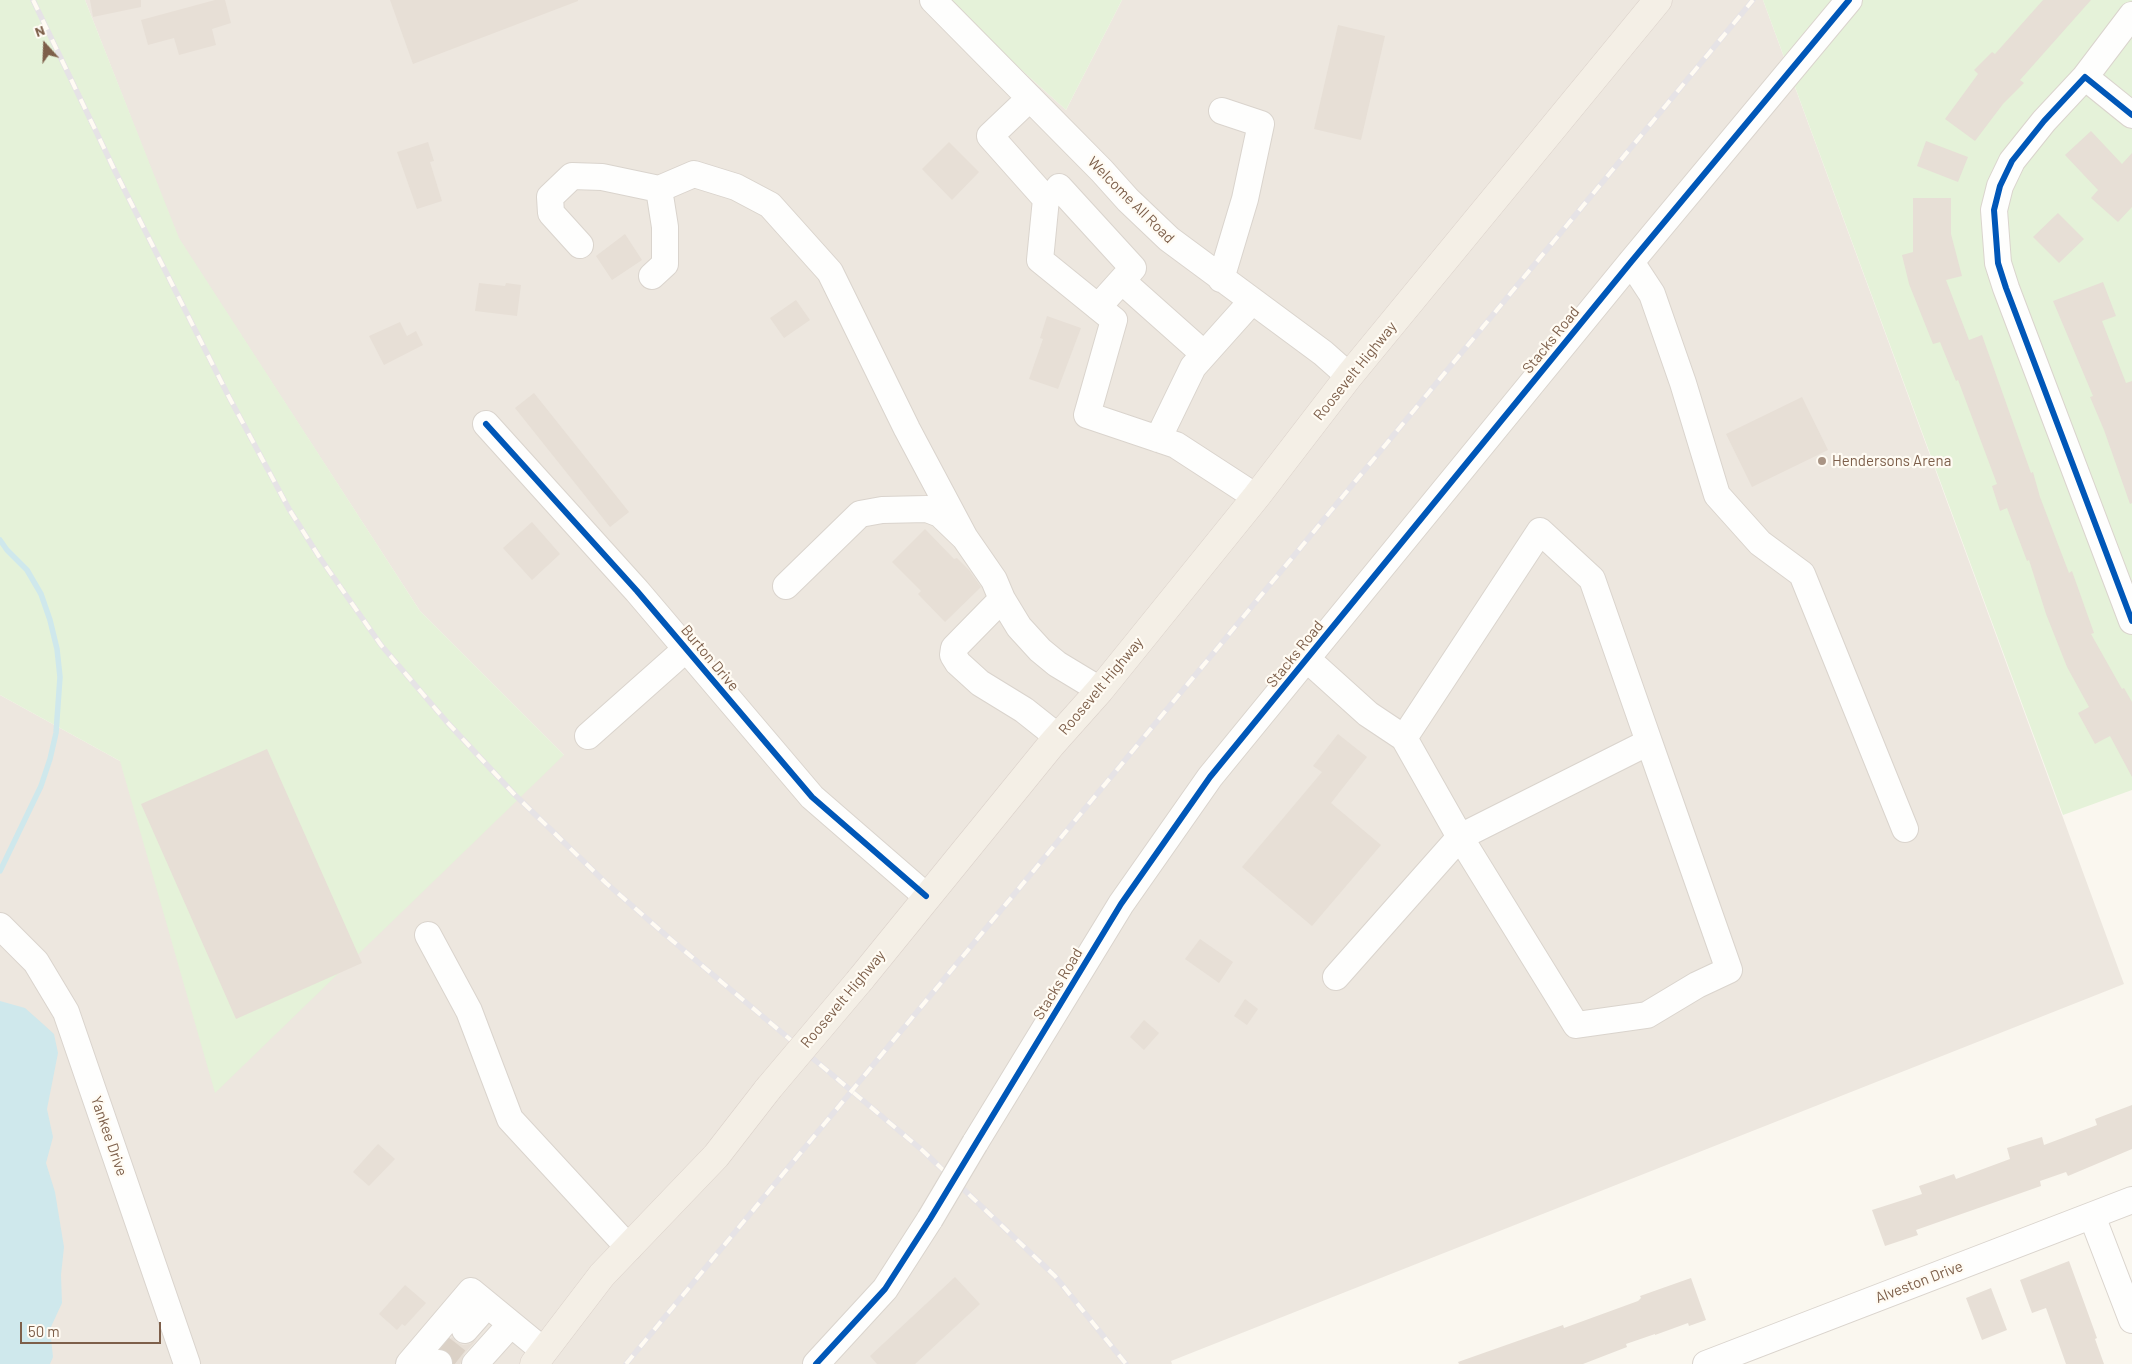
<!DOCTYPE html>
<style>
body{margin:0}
#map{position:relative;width:2132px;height:1364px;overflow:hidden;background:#faf7ef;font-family:Barlow,sans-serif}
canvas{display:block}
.north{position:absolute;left:20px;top:20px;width:50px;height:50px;-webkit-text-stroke:4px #fffbf3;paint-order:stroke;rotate:340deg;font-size:14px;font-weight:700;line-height:20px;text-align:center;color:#7d5f4a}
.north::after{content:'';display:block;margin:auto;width:18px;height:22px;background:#7d5f4a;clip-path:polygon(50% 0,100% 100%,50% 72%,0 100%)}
.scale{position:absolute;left:20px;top:1322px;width:141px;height:22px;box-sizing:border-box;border:2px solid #7d5f4a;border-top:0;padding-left:6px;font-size:15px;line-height:18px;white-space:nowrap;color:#7d5f4a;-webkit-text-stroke:4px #fffbf3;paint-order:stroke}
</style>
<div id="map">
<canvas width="2132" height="1364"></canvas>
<div class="north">N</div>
<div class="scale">50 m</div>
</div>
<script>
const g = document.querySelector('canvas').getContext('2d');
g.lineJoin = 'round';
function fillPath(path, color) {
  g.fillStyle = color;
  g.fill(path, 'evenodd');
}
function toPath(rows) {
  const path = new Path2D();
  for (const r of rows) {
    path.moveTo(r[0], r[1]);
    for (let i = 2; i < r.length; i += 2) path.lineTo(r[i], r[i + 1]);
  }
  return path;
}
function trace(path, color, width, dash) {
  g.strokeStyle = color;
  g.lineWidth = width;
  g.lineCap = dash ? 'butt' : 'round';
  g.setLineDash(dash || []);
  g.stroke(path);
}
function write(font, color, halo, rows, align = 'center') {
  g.font = font + ' Barlow,sans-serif';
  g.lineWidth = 4.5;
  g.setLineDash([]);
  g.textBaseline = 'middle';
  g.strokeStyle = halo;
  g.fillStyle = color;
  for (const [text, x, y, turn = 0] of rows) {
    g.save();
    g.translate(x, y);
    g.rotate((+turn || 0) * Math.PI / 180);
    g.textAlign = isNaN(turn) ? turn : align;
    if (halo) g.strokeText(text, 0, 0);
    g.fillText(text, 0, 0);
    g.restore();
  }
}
fillPath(toPath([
 [85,0,944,0,1066,110,1122,0,1763,0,2124,984,1171,1361,1172,1364,0,1364,0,695,120,761,564,755,420,611,178,238]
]), '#ede7df');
fillPath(toPath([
 [0,0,85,0,179,238,420,611,564,755,215,1093,120,761,0,695],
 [944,0,1122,0,1066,110],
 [1763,0,2132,0,2132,790,2063,815]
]), '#e5f2d9');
fillPath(toPath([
 [0,1001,25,1008,43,1024,54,1034,58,1053,47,1109,53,1137,46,1163,55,1192,64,1247,61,1275,62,1303,50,1329,53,1357,50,1364,0,1364]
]), '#cfe8ec');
trace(toPath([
 [0,540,7,550,27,570,41,594,50,620,57,649,60,677,56,733,50,759,41,786,0,871]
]), '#cfe8ec', 5.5);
fillPath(toPath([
 [90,0,141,0,141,7,93,17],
 [215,0,225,0,231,23,212,29,216,45,179,55,174,38,148,45,141,20],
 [390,0,578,0,578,1,413,64],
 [2043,0,2091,0,2020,80,2024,83,2003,104,1975,141,1945,119,1978,74,1974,70,1992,52,1995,54],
 [1338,25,1385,36,1361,140,1314,129],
 [2091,131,2122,164,2132,153,2132,207,2118,222,2091,198,2098,190,2065,155],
 [1926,141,1968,157,1958,182,1917,166],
 [428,142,434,161,430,162,442,201,417,209,397,152],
 [949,142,979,172,952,200,922,169],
 [1913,198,1951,198,1951,234,1962,276,1946,280,1969,340,1982,335,2031,473,2033,472,2040,497,2069,573,2072,571,2094,633,2091,634,2122,689,2124,688,2132,702,2132,777,2110,736,2095,744,2078,713,2089,707,2067,667,2046,614,2029,560,2027,561,2007,508,2000,511,1992,486,1997,484,1958,380,1956,381,1940,342,1933,344,1909,284,1902,255,1913,252],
 [2058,213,2084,239,2059,263,2033,237],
 [625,234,642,260,612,280,596,256],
 [2103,282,2116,316,2102,321,2126,383,2132,381,2132,503,2130,504,2104,430,2090,397,2093,396,2053,301],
 [479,283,505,286,506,283,521,285,517,316,475,311],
 [796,300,810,320,784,338,770,318],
 [1047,316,1081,328,1058,389,1029,379,1043,339,1040,338],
 [400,322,407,336,416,331,423,345,384,365,369,336],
 [534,393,629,512,610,527,515,408],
 [1802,397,1828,450,1752,487,1726,434],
 [532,522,560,554,532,580,503,548],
 [925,529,954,559,957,558,969,570,981,587,945,622,918,594,921,591,892,562],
 [1338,734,1367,757,1331,803,1381,845,1312,926,1242,867,1322,772,1313,766],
 [267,749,362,963,236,1019,141,804],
 [1200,939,1233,962,1219,983,1185,959],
 [1245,999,1258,1009,1247,1025,1234,1016],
 [1144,1020,1159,1033,1144,1050,1130,1037],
 [2132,1105,2132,1149,2068,1176,2066,1172,2040,1181,2041,1186,1916,1230,1918,1235,1885,1246,1872,1210,1922,1194,1919,1186,1954,1174,1956,1179,2010,1159,2007,1148,2042,1137,2044,1145,2097,1125,2095,1119],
 [378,1144,395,1159,369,1186,353,1172],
 [2069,1261,2097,1338,2095,1339,2104,1364,2066,1364,2046,1308,2032,1313,2020,1280],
 [955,1277,980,1304,915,1364,877,1364,870,1356],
 [1691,1278,1706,1320,1689,1326,1688,1323,1655,1335,1655,1334,1626,1344,1627,1347,1583,1364,1459,1364,1458,1362,1563,1325,1564,1328,1638,1301,1641,1298,1640,1296],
 [405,1285,426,1303,405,1326,402,1324,397,1330,379,1314],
 [1991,1288,2007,1330,1982,1340,1966,1298],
 [452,1337,456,1342,463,1345,470,1344,477,1339,464,1354,460,1364,454,1364,452,1356,448,1351,442,1349]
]), '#e7dfd6');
trace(toPath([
 [439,1363,465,1330]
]), '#dbd1c6', 26, [26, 13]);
const minor = toPath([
 [933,0,1102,171,1128,200,1169,239,1323,353,1349,376],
 [2085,77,2132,15],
 [1030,98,990,136,1046,199,1040,260,1114,320,1087,415,1176,445,1256,497],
 [2132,115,2085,77,2044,121,2012,161,2000,186,1994,210,1998,263,2006,288,2132,621],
 [1059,187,1133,268,1098,307],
 [580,245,551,213,550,197,572,176,602,177,659,189,694,174,736,187,770,205,830,272,907,429,965,538],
 [1631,262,1652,294,1683,383,1717,495,1760,543,1802,574,1905,829],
 [652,276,665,264,665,227,659,189],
 [1221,279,1245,199,1261,124,1222,111],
 [1122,281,1204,354],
 [486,424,637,591,812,797,926,896],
 [1158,439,1193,367,1252,301],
 [786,586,860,514,882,510,927,509,940,514,965,538,994,580,1002,599,1019,627,1040,650,1057,664,1100,690],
 [1002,599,954,648,953,655,958,663,980,683,1024,710,1058,737],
 [1307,659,1368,714,1404,738,1460,837,1336,977],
 [588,736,686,649],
 [1404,738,1540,531,1592,579,1649,742],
 [1649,742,1729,970,1697,985,1647,1015,1576,1025,1460,837,1649,742],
 [0,926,36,962,66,1012,187,1364],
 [428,935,469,1011,510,1119,629,1248],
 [975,1143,1121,904,1210,777,1631,262,1849,0],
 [2092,1216,2132,1320],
 [465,1330,487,1305],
 [409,1364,471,1291,544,1351],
 [437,1364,439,1363],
 [475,1364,511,1324],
 [816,1364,885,1289,930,1219],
 [1706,1364,2132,1200]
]);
const major = toPath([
 [860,980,1051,745,1100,690,1256,497,1349,376,1658,0],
 [534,1364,602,1275,716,1156,768,1089]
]);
trace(minor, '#dad4cd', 28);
trace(major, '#dcd2cb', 29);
trace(minor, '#fefefd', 26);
trace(major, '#f4efe6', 28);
const rail = toPath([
 [33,0,115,171,229,397,289,509,318,555,381,645,446,721,515,795,606,883,668,937,922,1150,1055,1276,1126,1364],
 [626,1364,1753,0]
]);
trace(rail, '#e6e3e6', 5.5);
trace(rail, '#fffbf3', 4, [11]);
const minorBridge = toPath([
 [930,1219,975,1143]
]);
const majorBridge = toPath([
 [768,1089,860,980]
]);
trace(minorBridge, '#dad4cd', 28, []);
trace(majorBridge, '#dcd2cb', 29, []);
trace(minorBridge, '#fefefd', 26);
trace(majorBridge, '#f4efe6', 28);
trace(toPath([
 [2132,115,2085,77,2044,121,2012,161,2000,186,1994,210,1998,263,2006,288,2132,621],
 [486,424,637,591,812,797,926,896],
 [816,1364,885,1289,930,1219,1121,904,1210,777,1631,262,1849,0]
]), '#0057b8', 6);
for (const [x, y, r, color] of [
 [1822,461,5,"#a99484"]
]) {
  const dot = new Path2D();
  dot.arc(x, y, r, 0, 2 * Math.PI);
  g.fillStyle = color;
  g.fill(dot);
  trace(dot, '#fffbf3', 2);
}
write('15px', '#7d5f4a', '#fffbf3', [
 ["Welcome All Road",1131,200,45],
 ["Stacks Road",1551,340,-51],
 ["Roosevelt Highway",1355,371,-51],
 ["Stacks Road",1295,654,-51],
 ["Burton Drive",710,658,50],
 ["Roosevelt Highway",1101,686,-50],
 ["Stacks Road",1058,984,-59],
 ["Roosevelt Highway",843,999,-50],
 ["Yankee Drive",109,1136,71],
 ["Alveston Drive",1919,1282,-21]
]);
write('15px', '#7d5f4a', '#fffbf3', [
 ["Hendersons Arena",1832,461]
], 'left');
</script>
